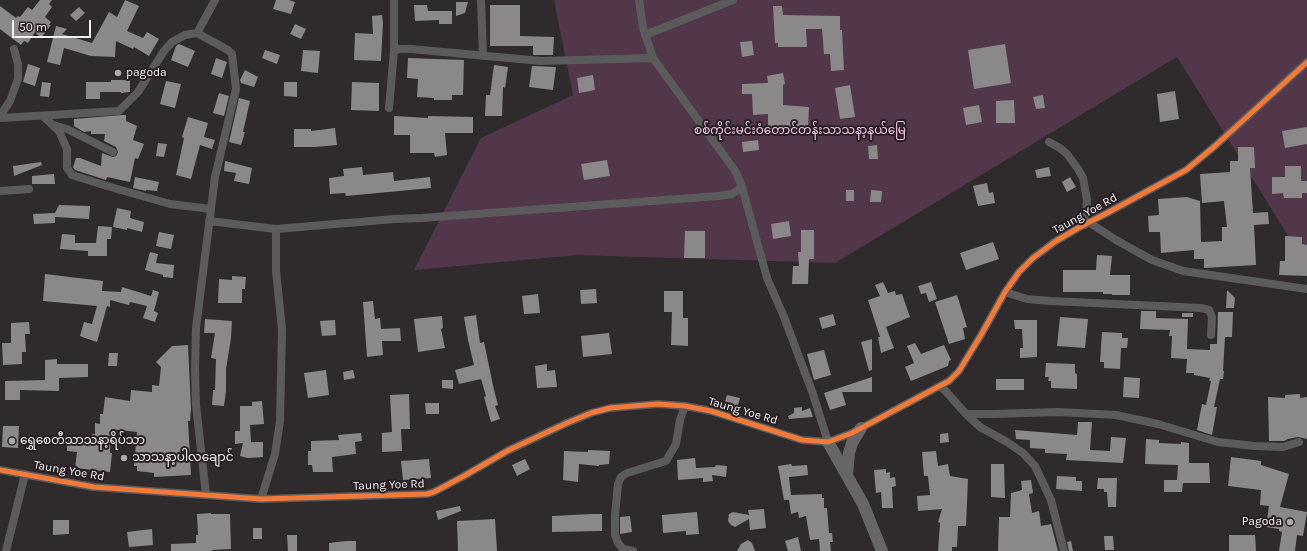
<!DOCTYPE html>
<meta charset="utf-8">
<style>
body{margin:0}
#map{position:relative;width:1307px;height:551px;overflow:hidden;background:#2f2b2d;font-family:Karla,sans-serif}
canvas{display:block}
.scale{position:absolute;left:12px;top:20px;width:79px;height:18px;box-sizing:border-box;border:2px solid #f3eff1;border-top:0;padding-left:5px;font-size:12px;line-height:14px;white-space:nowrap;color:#f3eff1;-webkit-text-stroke:3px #262024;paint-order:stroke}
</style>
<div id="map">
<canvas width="1307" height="551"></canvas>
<div class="scale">50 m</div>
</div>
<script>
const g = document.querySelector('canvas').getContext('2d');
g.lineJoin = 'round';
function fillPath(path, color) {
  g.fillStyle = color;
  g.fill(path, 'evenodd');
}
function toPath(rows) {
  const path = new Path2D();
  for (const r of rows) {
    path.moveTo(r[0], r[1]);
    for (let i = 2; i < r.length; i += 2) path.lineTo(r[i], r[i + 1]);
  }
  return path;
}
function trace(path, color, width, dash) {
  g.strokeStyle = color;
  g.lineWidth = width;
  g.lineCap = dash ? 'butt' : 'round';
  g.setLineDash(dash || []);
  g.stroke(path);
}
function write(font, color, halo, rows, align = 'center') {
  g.font = font + ' Karla,"Noto Sans Myanmar",sans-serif';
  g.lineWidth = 4;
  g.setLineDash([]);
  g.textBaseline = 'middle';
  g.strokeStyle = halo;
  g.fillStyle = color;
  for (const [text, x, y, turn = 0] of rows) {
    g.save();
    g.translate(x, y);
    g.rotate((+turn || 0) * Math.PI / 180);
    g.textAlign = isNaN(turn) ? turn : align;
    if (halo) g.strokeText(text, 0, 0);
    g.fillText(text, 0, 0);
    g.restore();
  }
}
fillPath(toPath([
 [554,0,1307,0,1307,266,1177,57,835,263,577,255,414,270,481,138,573,95]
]), '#52364a');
fillPath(toPath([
 [40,0,52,0,49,4,52,7,45,17,51,22,49,25,51,25,41,38,35,32,28,43,24,41,21,45,0,29,0,6,16,18,18,16,20,17,28,7,32,10],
 [125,0,139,6,127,31,143,38,147,32,159,39,149,56,134,47,133,49,116,41,115,57,91,56,64,48,60,65,47,62,56,26,67,29,62,34,92,43,109,12,117,17],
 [276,0,289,0,295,2,291,14,273,9],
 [456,2,468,2,465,13,456,16],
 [414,5,427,5,428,11,452,11,452,24,439,24,439,20,415,21],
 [490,5,520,5,520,36,554,37,553,55,533,55,533,46,490,46],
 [773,6,782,6,783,15,840,16,840,30,842,30,844,70,831,71,830,54,824,54,822,29,806,29,807,47,778,47,778,43,775,43],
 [79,7,85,13,76,21,70,15],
 [382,15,383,23,381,61,354,60,355,33,373,34,372,16],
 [295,24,306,29,301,39,290,34],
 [752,41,754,55,742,57,740,42],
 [179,44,195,51,188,67,171,60,176,46],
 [1005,44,1011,83,974,89,968,50],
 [265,50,280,55,277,64,262,58],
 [303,50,320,51,318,73,301,71],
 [216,58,227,62,222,78,211,74],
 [408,58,464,60,463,95,452,95,452,100,434,100,434,98,417,97,418,79,407,78],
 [28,64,40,68,35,86,23,82],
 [494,65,508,67,505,88,503,87,502,116,485,116,486,95,490,95],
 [532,66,556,67,553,90,529,87],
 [245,70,258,77,254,87,241,83,240,80],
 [783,73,785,84,783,85,783,105,809,107,808,129,781,128,781,132,768,132,768,114,753,115,752,94,742,94,742,84,768,83,767,76],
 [593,75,595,90,579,93,577,78],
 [111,80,130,80,130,92,121,93,121,92,100,92,100,99,86,99,86,82,111,82],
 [166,81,181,84,175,108,160,104],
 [42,82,51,83,49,97,40,96],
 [284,82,297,82,297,97,284,96],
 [352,82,379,83,379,111,351,110],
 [850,85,855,117,840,119,835,88],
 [1175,91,1179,119,1160,122,1157,94],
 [219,93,229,96,224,116,213,113],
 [1043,95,1045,108,1036,109,1033,97],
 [239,98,250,101,243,132,245,132,241,145,229,142],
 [1014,100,1015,123,996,123,996,101],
 [979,105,982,122,966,125,963,108],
 [122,115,126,115,126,121,137,126,133,140,144,144,138,159,135,158,130,182,107,177,106,180,75,170,73,167,76,158,80,158,101,166,102,153,113,157,116,156,118,152,116,147,104,141,105,134,91,134,91,131,84,132,74,126,74,119],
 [394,116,428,118,428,116,473,117,473,133,445,133,447,155,435,157,434,153,410,153,410,135,394,135],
 [188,117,208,123,204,137,215,140,212,149,200,145,191,179,176,175,184,138,182,137],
 [1307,127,1307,144,1285,148,1282,131],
 [335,128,337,145,315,147,294,147,294,129,311,129,311,131],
 [758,140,759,150,743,152,742,142],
 [158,143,167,144,164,157,156,156],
 [877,145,878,159,869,159,868,146],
 [1238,147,1254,147,1255,168,1250,168,1253,213,1268,212,1269,224,1254,225,1256,265,1204,268,1204,259,1194,259,1194,250,1161,253,1160,232,1149,232,1148,216,1159,215,1158,199,1187,197,1200,201,1201,242,1222,241,1222,227,1227,227,1224,201,1202,203,1200,174,1230,172,1230,161,1238,161],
 [607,160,610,176,584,180,581,164],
 [225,161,252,168,249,184,234,181,236,173,224,171],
 [41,162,42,165,14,176,13,166],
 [1285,166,1301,166,1301,181,1307,181,1307,193,1302,193,1302,198,1284,198,1283,193,1272,194,1272,177,1285,177],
 [362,167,363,175,393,172,394,181,430,177,431,188,346,196,345,193,330,194,329,178,344,176,343,169],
 [1049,167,1051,176,1037,178,1035,170],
 [54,174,55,184,32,184,32,176],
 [135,177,159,182,157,191,146,190,146,191,133,188],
 [1070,177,1076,187,1067,192,1062,182],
 [987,183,989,193,993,192,995,203,978,206,973,186],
 [846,190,854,190,854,201,846,201],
 [871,190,882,191,881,202,870,202],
 [59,205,90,206,89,219,55,217,55,223,34,224,33,214,55,213],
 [117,208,131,211,130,218,144,222,142,232,127,228,127,230,113,227],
 [789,221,791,236,773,239,771,224],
 [98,226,112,227,111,239,107,239,107,256,88,256,88,251,60,249,62,234,75,235,75,243,96,243],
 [801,230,814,230,814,259,809,259,808,284,792,284,793,266,799,266,798,252,801,252],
 [685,231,705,231,705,258,684,258],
 [159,232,174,235,171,249,156,246],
 [1285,236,1302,237,1302,244,1307,245,1307,276,1279,275,1280,261,1285,261],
 [993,242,999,259,966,270,960,253],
 [150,252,158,254,156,263,174,265,173,278,163,277,163,275,145,270],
 [1097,255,1112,256,1110,275,1130,275,1130,295,1112,295,1112,294,1103,294,1103,292,1063,292,1063,270,1096,270],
 [45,274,103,281,102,291,121,292,122,287,151,296,153,290,159,292,154,311,158,313,155,322,143,318,147,306,130,302,129,305,110,300,110,307,107,306,97,342,85,338,80,336,84,322,92,324,97,306,43,301],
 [232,276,246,277,245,289,242,289,242,303,218,303,219,279,232,280],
 [883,282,888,293,895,291,896,295,902,294,910,317,886,327,894,348,881,353,878,337,880,337,868,300,880,296,875,285],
 [931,282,937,299,929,302,926,293,921,294,918,286],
 [596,289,597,303,581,304,580,290],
 [1227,290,1235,298,1234,308,1226,308],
 [664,291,683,291,683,318,688,318,688,346,671,345,672,312,664,312],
 [538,294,540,313,524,314,522,296],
 [957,295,967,327,963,328,965,339,949,344,935,302],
 [373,301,375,319,380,318,381,329,400,328,401,341,382,341,383,355,367,357,363,302],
 [1141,311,1156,311,1156,318,1188,319,1187,349,1210,350,1210,344,1217,344,1218,312,1233,312,1232,337,1225,337,1223,371,1224,371,1223,379,1220,379,1214,407,1217,407,1212,435,1197,430,1202,404,1206,405,1211,381,1209,381,1210,378,1194,375,1194,373,1186,373,1187,359,1171,358,1172,336,1169,336,1170,330,1140,329],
 [1182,313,1193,313,1193,317,1182,317],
 [833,314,836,325,822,329,819,318],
 [476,315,480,343,484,342,494,390,498,405,495,406,500,419,491,422,484,397,486,396,481,379,459,384,455,370,474,365,468,340,464,317],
 [442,316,443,328,441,329,445,348,418,352,414,319],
 [1060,317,1088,319,1085,348,1057,346],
 [205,319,232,321,231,338,226,369,226,391,224,406,212,405,213,390,215,390,216,359,211,358,215,333,204,333],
 [335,320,336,335,322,336,320,321],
 [1014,320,1037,320,1037,357,1020,358,1020,348,1023,348,1022,329,1015,329],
 [29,322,30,334,25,334,26,352,22,352,22,364,3,365,2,343,11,343,11,323],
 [1102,332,1122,333,1122,338,1128,338,1127,348,1121,348,1120,369,1104,368,1104,362,1100,362],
 [609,333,612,354,583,357,581,336],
 [872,339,872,370,869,371,861,342],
 [915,343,921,354,944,345,951,360,949,361,948,366,911,381,905,367,914,363,907,346],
 [188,345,191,409,190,421,188,421,191,475,154,477,154,473,137,471,137,466,134,466,137,432,111,429,110,453,112,453,110,472,75,468,77,452,67,451,67,440,91,442,92,434,95,434,95,423,100,424,100,414,103,414,105,397,130,401,131,390,152,392,152,385,159,386,161,367,156,362,172,346],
 [824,350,831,375,814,380,807,354],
 [109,353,118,353,117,366,108,366],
 [57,359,57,364,88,364,88,377,59,378,59,391,20,390,20,400,5,400,5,381,45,380,45,360],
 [1046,363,1075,364,1075,373,1077,374,1077,389,1051,388,1051,381,1048,381,1049,377,1045,377],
 [547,364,547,371,555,370,557,387,537,388,535,366],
 [326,370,329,395,308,398,304,373],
 [353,370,355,378,344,380,343,372],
 [872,377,872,392,842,392,846,405,830,410,824,393],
 [1124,377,1140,378,1139,398,1123,397],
 [996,379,1024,379,1024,390,996,390],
 [442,380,453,380,453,389,442,388],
 [409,394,410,429,401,429,402,451,382,452,382,433,392,432,390,395],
 [1300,394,1300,398,1307,397,1307,439,1298,437,1288,439,1284,441,1269,441,1268,397,1285,398,1285,395],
 [727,395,740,398,737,409,724,405],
 [262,401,264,424,250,425,251,442,263,442,263,457,248,458,240,456,243,443,235,444,235,431,240,431,240,406,252,406,252,402],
 [425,403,439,403,439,414,426,414],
 [802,407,802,411,810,408,813,417,789,419,788,416,794,413,794,408],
 [1078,422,1092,422,1090,450,1110,451,1111,437,1126,438,1123,463,1066,460,1067,454,1045,453,1045,449,1030,448,1030,440,1016,439,1015,430,1077,435],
 [3,426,19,426,18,448,2,447],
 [361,433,362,441,355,442,356,454,332,457,333,472,313,472,312,465,308,465,308,451,311,451,311,441,339,440,338,435],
 [948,433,949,442,940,443,940,434],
 [1146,439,1159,440,1159,443,1181,444,1181,442,1189,443,1189,463,1209,463,1210,483,1183,483,1182,492,1164,492,1164,480,1177,480,1178,465,1145,464],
 [588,450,610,451,609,464,599,465,599,466,579,464,578,482,563,480,564,451,588,452],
 [936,451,938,466,948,464,950,476,968,479,966,526,958,526,957,547,952,547,952,551,938,551,940,523,938,522,942,509,918,511,917,496,930,495,928,476,924,476,922,452],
 [1231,457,1261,461,1261,465,1289,474,1280,507,1307,512,1303,536,1297,535,1295,551,1279,551,1282,532,1279,531,1279,529,1266,527,1269,506,1260,505,1261,490,1228,486],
 [695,458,696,468,715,467,716,465,727,466,726,477,712,475,713,481,703,482,703,478,678,480,677,460],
 [429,459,431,478,403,480,401,461],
 [525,459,530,469,517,476,512,465],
 [791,464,792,466,807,465,808,475,789,477,791,495,822,494,822,498,824,498,824,508,827,508,829,533,832,533,833,542,830,542,831,551,820,551,819,539,810,540,806,516,799,518,798,512,791,514,789,500,784,500,778,466],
 [991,464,1004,464,1005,498,991,497],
 [886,469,886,473,890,472,890,478,895,477,896,486,892,487,893,508,882,508,881,492,876,493,874,470],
 [1057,476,1076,477,1076,481,1082,481,1082,491,1056,489],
 [1098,478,1117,478,1116,507,1108,507,1107,492,1104,492,1104,489,1097,489],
 [1031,480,1033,493,1029,494,1032,513,1039,511,1041,526,1051,524,1058,551,998,551,999,517,1010,517,1011,493,1022,490,1021,481],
 [460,506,461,511,438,520,436,511],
 [764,509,766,528,750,530,749,519,735,527,731,525,728,521,729,514,733,512,749,515,748,510],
 [697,512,699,534,686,535,686,531,663,533,662,515],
 [211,513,211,514,230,514,231,549,212,550,212,551,171,551,171,544,196,543,196,535,198,535,197,514],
 [592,514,602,514,602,531,552,532,552,516],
 [630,516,632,532,620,534,620,517],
 [495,519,497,551,458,551,457,521],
 [53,520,69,520,69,534,53,535],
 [253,528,262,528,262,539,253,539],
 [152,529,153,545,129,547,127,532],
 [287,535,297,535,297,551,288,551],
 [1229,535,1255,535,1256,551,1229,551],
 [1104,536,1113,536,1114,550,1105,550],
 [798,537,801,551,788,551,785,541],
 [748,540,752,543,755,551,737,551,741,544],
 [346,541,356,541,356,551,329,551,329,543],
 [1071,541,1073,551,1069,551,1067,542]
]), '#8b888a');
trace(toPath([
 [481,0,483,56],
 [639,0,643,28,653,58,736,172,742,187,767,278,784,317,813,394,828,442],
 [197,33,228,50,232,54,236,89,215,177,196,328,195,369,196,405,206,495],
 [645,35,733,0],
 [394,51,394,0],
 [389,108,394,51,399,49,411,49,541,61,653,58],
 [0,116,10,101,18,79,18,64,14,49],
 [43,116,59,131,67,149,67,168,72,175,107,186,170,204,211,209],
 [0,118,119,111,138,92,164,51,172,42,185,35,197,33,215,0],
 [53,125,67,129,113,152],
 [1049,142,1060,148,1067,154,1078,169,1083,178,1087,200,1085,225],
 [0,191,29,189],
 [209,221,276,229,276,271,282,329,280,421,275,454,261,499],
 [1090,223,1116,240,1152,260,1183,271,1307,289],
 [276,229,395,219,422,218,719,196,732,194,742,187],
 [1005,292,1027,299,1051,301,1201,308,1209,310,1212,317,1211,335],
 [941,386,966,414,992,414,1058,412,1116,415,1158,424,1218,442,1255,446,1283,447,1299,442],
 [966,414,980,427,1007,442,1023,453,1035,466,1051,500,1064,551],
 [0,470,94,487,261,499,427,494,434,492,464,476,509,450,567,423,591,413,610,408,658,404,685,406,711,411,802,440,828,442,852,433,949,381,959,371,981,335,1005,292,1019,272,1033,258,1056,241,1078,228,1109,212,1186,170,1215,146,1307,62],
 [6,551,25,474],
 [633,551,623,549,618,543,615,535,615,515,618,484,621,477,627,473,666,461,676,444,680,420,685,406]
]), '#5c5b5c', 8);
trace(toPath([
 [828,442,863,504,882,551],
 [847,475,849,453,852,443,861,428]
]), '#676566', 12);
trace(toPath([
 [0,470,94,487,261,499,427,494,434,492,464,476,509,450,567,423,591,413,610,408,658,404,685,406,711,411,802,440,828,442,852,433,949,381,959,371,981,335,1005,292,1019,272,1033,258,1056,241,1078,228,1109,212,1186,170,1215,146,1307,62]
]), '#f17a3a', 5);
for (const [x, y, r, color] of [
 [118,73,4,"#aeaaac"],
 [12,441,4,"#aeaaac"],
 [124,458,4,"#aeaaac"],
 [1290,522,4,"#aeaaac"]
]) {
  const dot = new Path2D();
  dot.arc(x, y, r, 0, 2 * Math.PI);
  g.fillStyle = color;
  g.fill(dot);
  trace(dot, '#262024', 1.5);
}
write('12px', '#f3eff1', '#262024', [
 ["pagoda",126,73],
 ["ရွှေစေတီသာသနာ့ရိပ်သာ",20,441],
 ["သာသနာ့ပါလချောင်",132,458],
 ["Pagoda",1282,522,"right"]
], 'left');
write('12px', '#f7c3e8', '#262024', [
 ["စစ်ကိုင်းမင်းဝံတောင်တန်းသာသနာ့နယ်မြေ",800,131]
]);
write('12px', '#f3eff1', '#262024', [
 ["Taung Yoe Rd",1085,214,-29],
 ["Taung Yoe Rd",743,411,16],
 ["Taung Yoe Rd",69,471,10],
 ["Taung Yoe Rd",389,485,-2]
]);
</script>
